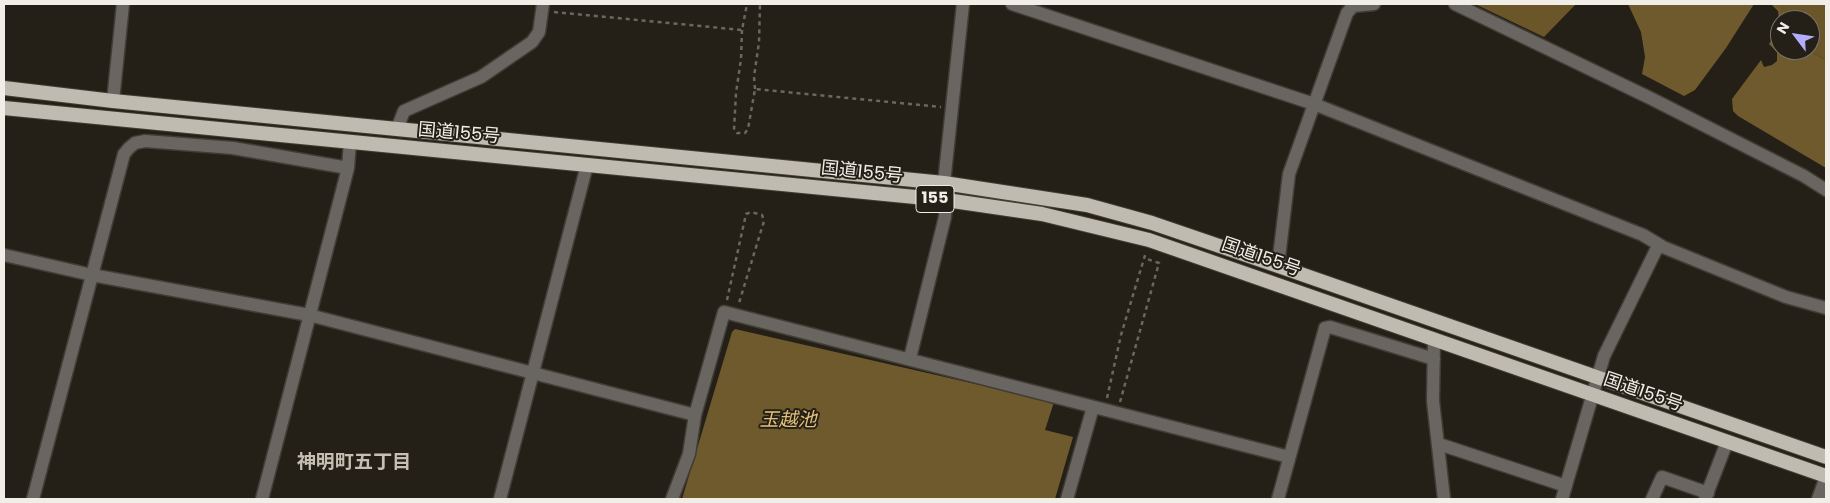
<!DOCTYPE html>
<meta charset="utf-8">
<style>
body{margin:0}
#map{position:relative;width:1830px;height:503px;overflow:hidden;background:#252017;font-family:Poppins,sans-serif}
canvas{display:block}
.frame{position:absolute;inset:0;border:5px solid #f1eee8;pointer-events:none}
.north{position:absolute;left:1770px;top:10px;width:50px;height:50px;box-sizing:border-box;background:#252017;border:1px solid #77726b;border-radius:50%;rotate:301deg;font-size:14px;font-weight:700;line-height:20px;text-align:center;color:#f1eee8}
.north::after{content:'';display:block;margin:auto;width:18px;height:22px;background:#b1adfa;clip-path:polygon(50% 0,100% 100%,50% 72%,0 100%)}
</style>
<div id="map">
<canvas width="1830" height="503"></canvas>
<div class="frame"></div>
<div class="north">N</div>
</div>
<script>
const g = document.querySelector('canvas').getContext('2d');
g.lineJoin = 'round';
function fillPath(path, color) {
  g.fillStyle = color;
  g.fill(path, 'evenodd');
}
function toPath(rows) {
  const path = new Path2D();
  for (const r of rows) {
    path.moveTo(r[0], r[1]);
    for (let i = 2; i < r.length; i += 2) path.lineTo(r[i], r[i + 1]);
  }
  return path;
}
function trace(path, color, width, dash) {
  g.strokeStyle = color;
  g.lineWidth = width;
  g.lineCap = dash ? 'butt' : 'round';
  g.setLineDash(dash || []);
  g.stroke(path);
}
function write(font, color, halo, rows, align = 'center') {
  g.font = font + ' Poppins,"Noto Sans JP",sans-serif';
  g.lineWidth = 4;
  g.setLineDash([]);
  g.textBaseline = 'middle';
  g.strokeStyle = halo;
  g.fillStyle = color;
  for (const [text, x, y, turn = 0] of rows) {
    g.save();
    g.translate(x, y);
    g.rotate((+turn || 0) * Math.PI / 180);
    g.textAlign = isNaN(turn) ? turn : align;
    if (halo) g.strokeText(text, 0, 0);
    g.fillText(text, 0, 0);
    g.restore();
  }
}
fillPath(toPath([
 [1475,4,1576,4,1544,37],
 [1776,4,1826,4,1826,60,1807,50,1810,50,1810,20,1782,20]
]), '#6b562a');
fillPath(toPath([
 [1628,4,1754,4,1726,48,1695,90,1684,96,1642,74,1645,57,1641,32],
 [1771,4,1776,4,1780,9,1782,20,1780,20,1780,50,1807,50,1826,60,1826,168,1738,116,1733,111,1732,99,1761,60,1764,67,1772,65,1777,61,1777,52,1769,44,1779,27,1779,20,1778,11],
 [735,329,1054,402,1045,430,1073,437,1055,499,682,499,732,332]
]), '#6f5a2e');
const minor = toPath([
 [1012,4,1314,104,1643,235,1663,247,1786,297,1826,308],
 [113,101,123,4],
 [397,129,404,111,481,77,532,42,539,32,543,4],
 [944,183,963,4],
 [4,255,92,275,309,315,695,415],
 [1278,266,1289,174,1347,13,1353,6,1374,4],
 [1434,339,1433,401,1444,499],
 [910,358,945,217,946,200],
 [1439,444,1566,486],
 [33,499,124,154,129,148,135,143,145,141,233,148,348,168],
 [262,499,348,168,350,142],
 [500,499,587,165],
 [672,499,689,454,695,415,724,312,1289,457],
 [1067,499,1093,407],
 [1278,499,1325,328,1330,327,1434,359],
 [1562,499,1604,356,1658,246,1663,247],
 [1652,499,1662,477,1708,493],
 [1705,499,1727,442]
]);
const tertiary = toPath([
 [1455,4,1650,98,1804,176,1826,190],
 [1818,499,1826,477]
]);
const trunk = toPath([
 [4,88,113,101,944,183,1087,205,1152,223,1278,266,1826,457],
 [4,108,946,200,1042,214,1149,240,1826,476]
]);
trace(minor, '#423d34', 15);
trace(tertiary, '#423d34', 15);
trace(trunk, '#423d34', 16);
trace(toPath([
 [554,12,742,30,747,4],
 [742,30,741,59,736,93,734,130,737,133,745,133,748,129,755,89,941,107],
 [755,89,754,77,759,42,760,4],
 [727,300,746,214,751,212,762,215,764,221,739,303],
 [1107,398,1121,335,1146,252],
 [1120,402,1159,263,1144,258]
]), '#6b675f', 2.5, [4, 4]);
trace(minor, '#696662', 12);
trace(tertiary, '#696662', 12);
trace(trunk, '#c0bbb0', 14);
for (const [x, y, w] of [
 [935,199,38]
]) {
  const box = new Path2D();
  box.roundRect(x - w / 2, y - 13.5, w, 27, 4);
  g.fillStyle = '#252017';
  g.fill(box);
  trace(box, '#f1eee8', 1);
}
write('bold 16px', '#f1eee8', null, [
 ["155",935,199]
]);
write('18px', '#f1eee8', '#252017', [
 ["国道155号",459,134,5],
 ["国道155号",862,173,6],
 ["国道155号",1261,258,19],
 ["国道155号",1643,393,19]
]);
write('italic 19px', '#e2c079', '#252017', [
 ["玉越池",788,421]
]);
write('bold 19px', '#c5bfb3', '#252017', [
 ["神明町五丁目",354,463]
]);
</script>
